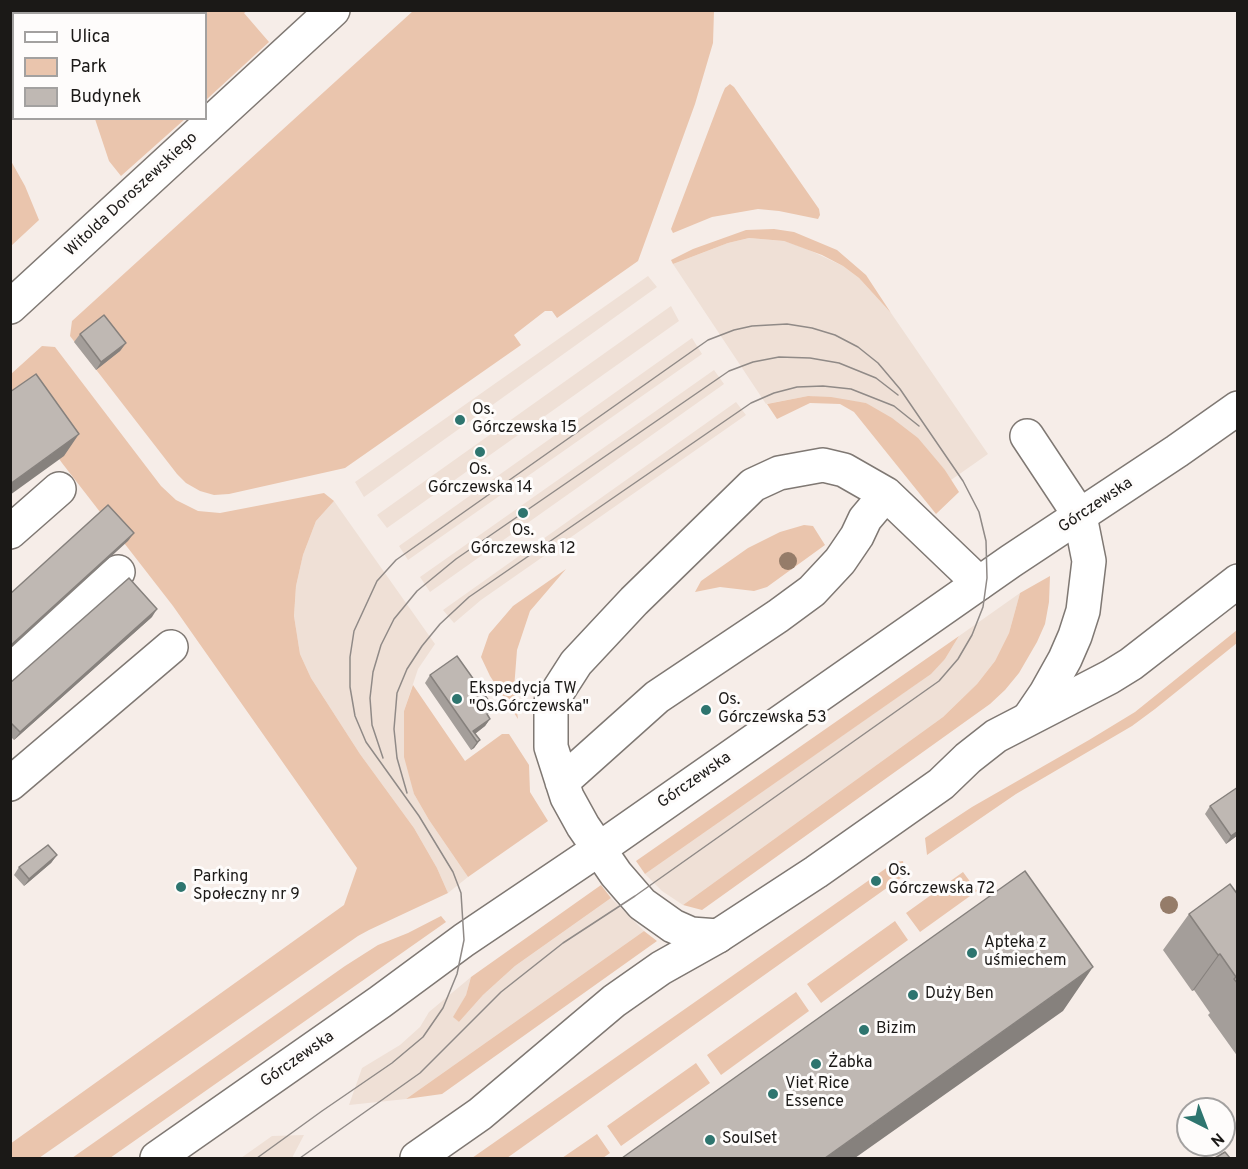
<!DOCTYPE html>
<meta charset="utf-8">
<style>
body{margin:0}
#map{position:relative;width:1248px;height:1169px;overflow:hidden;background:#f6ede8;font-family:Overpass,sans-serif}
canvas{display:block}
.frame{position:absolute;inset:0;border:12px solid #1b1917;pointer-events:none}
.legend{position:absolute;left:12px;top:12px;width:195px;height:108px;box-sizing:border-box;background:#fefcfb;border:2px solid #a3a1a0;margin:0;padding:8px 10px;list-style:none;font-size:18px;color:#1b1917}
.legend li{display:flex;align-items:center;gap:12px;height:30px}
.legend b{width:30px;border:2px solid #a3a1a0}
.north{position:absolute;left:1176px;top:1097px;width:60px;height:60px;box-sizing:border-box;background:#fefcfb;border:2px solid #a3a1a0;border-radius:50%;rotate:138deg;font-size:16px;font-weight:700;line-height:24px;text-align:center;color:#1b1917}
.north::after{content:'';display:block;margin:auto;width:21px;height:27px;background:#2e756f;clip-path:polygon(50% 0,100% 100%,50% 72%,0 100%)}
</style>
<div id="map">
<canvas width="1248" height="1169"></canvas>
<div class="frame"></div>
<ul class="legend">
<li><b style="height:8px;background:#fff"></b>Ulica</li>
<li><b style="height:16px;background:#eac5ad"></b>Park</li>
<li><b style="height:16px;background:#bfb8b3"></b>Budynek</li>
</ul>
<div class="north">N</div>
</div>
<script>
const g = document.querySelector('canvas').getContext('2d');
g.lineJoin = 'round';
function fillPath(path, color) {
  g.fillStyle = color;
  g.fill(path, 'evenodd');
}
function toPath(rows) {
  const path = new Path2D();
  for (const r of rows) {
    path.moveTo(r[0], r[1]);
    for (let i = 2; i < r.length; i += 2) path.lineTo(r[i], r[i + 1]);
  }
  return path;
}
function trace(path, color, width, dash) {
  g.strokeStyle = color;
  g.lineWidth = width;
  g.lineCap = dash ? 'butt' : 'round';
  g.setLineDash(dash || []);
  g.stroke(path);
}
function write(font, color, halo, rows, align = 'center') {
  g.font = font + ' Overpass,sans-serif';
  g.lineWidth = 6;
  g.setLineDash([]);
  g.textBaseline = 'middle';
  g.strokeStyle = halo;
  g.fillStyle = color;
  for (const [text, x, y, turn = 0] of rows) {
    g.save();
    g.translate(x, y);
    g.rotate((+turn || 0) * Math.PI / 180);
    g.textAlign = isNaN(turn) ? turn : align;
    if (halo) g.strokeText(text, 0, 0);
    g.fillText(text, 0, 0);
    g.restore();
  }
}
fillPath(toPath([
 [749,238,784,241,805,248,843,266,859,278,891,313,988,454,951,480,945,470,866,403,808,396,766,404,673,264,728,243],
 [648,276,657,287,364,497,355,482],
 [671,306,679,321,387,528,377,515],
 [692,338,702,354,408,560,399,546],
 [714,370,724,384,430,592,420,577],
 [736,402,746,415,481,600,454,623,443,610],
 [334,501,435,644,418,669,404,711,414,794,429,820,468,877,448,893,437,868,414,828,360,754,311,678,300,654,294,616,296,586,303,555,316,521],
 [1020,593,1009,633,995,661,977,684,943,717,683,905,662,891,645,874,919,682,945,659,959,636],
 [611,898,644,931,406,1099,349,1105,362,1068,400,1045,420,1027,429,1012,471,977,466,995,454,1017,459,1022,483,995,515,966],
 [304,1135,292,1158,241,1158,272,1136]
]), '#efe0d6');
fillPath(toPath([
 [94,10,247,11,244,13,269,42,206,100,206,14,92,14],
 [413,11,714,11,713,43,695,104,638,261,557,318,552,311,545,311,514,335,521,345,345,468,229,494,214,495,200,491,186,483,177,474,70,336,72,321],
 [730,84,734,87,819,209,820,215,818,219,779,211,758,209,712,217,673,233,671,229,722,95,725,88],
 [95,119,95,118,185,119,121,176,109,161],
 [11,161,25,186,39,220,11,246],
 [774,229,794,232,837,250,866,275,891,313,859,278,843,266,822,255,784,241,749,238,728,243,673,264,671,260,693,249,746,230],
 [42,346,55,347,161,486,176,500,198,511,220,513,324,493,334,501,316,521,303,555,296,586,294,616,300,654,311,678,360,754,414,828,437,868,448,893,369,930,358,936,39,1158,11,1158,10,1144,344,905,357,868,173,606,62,463,19,401,11,406,11,374],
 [808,396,831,397,866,403,892,418,918,438,945,470,959,492,936,514,854,412,840,404,810,403,777,419,767,404],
 [804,525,813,526,825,545,767,587,754,591,720,587,695,592,701,581,748,548,780,532],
 [566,569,530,611,517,650,514,689,518,719,490,676,481,657,489,634,513,606],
 [1050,576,1049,602,1045,624,1037,642,1019,673,1005,690,990,704,702,910,683,905,943,717,977,684,995,661,1009,633,1020,593],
 [1237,630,1237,643,1155,709,1132,726,1016,794,927,855,925,838,972,807,1089,740,1135,712],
 [959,636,945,659,931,674,645,874,636,861],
 [413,685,465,761,502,734,509,734,529,765,530,792,548,821,468,877,429,820,414,794,404,757,404,711],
 [903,861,905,875,507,1158,472,1158,895,862],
 [963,872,977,891,920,932,906,913],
 [601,885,611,898,515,966,483,995,459,1022,453,1017,466,995,471,977],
 [441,916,446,922,110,1158,72,1158,345,966,378,945,408,933],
 [895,921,908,940,821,1003,807,984],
 [644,931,657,941,442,1094,406,1099],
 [796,992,809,1011,721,1075,707,1055],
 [696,1063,710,1083,621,1146,607,1126],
 [597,1134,610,1153,603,1158,562,1158]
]), '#eac5ad');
const minor = toPath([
 [76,14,79,10],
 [10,93,14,90],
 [10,307,333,10],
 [1027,436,1080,516,1089,561,1083,611,1075,636,1065,659,1046,693,1029,718],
 [10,532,59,489],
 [10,669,118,572],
 [562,782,657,697,778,616,812,591,840,561,857,536,865,519,886,494,979,583],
 [10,784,171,647],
 [718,936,691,934,673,926,642,904,616,874,583,826,567,797,551,747,551,702,576,663,634,601,753,485,779,473,823,465,844,470,886,494]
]);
const major = toPath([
 [157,1158,380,1002,464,940,599,849,1011,561,1177,451,1238,408],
 [417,1158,480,1114,614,1001,661,968,718,936,816,872,941,784,968,758,996,736,1110,677,1131,664,1238,581]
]);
trace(minor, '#7f7873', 36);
trace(major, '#7f7873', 36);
trace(minor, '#fff', 33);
trace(major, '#fff', 33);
trace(toPath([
 [383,758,372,725,370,698,373,672,381,645,394,619,417,591,456,559,729,371,753,362,779,357,810,358,839,363,876,378,898,395],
 [407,793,397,758,394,729,397,693,407,669,422,646,440,624,469,597,751,403,774,393,797,387,823,386,851,389,894,406,919,426],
 [257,1158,322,1111,392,1063,423,1037,443,1008,457,974,464,940,461,893,453,872,419,816,366,742,355,716,350,687,350,657,354,631,377,581,396,560,708,340,734,330,752,326,787,324,812,328,835,335,858,347,878,363,900,389,963,481,979,512,986,541,987,578,983,607,972,635,958,659,939,681,635,896,563,943,501,992,420,1073,300,1158]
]), '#908a87', 1.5);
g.fillStyle = '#957c69';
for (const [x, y] of [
 [788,561],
 [1169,905]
]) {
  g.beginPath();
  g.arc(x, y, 9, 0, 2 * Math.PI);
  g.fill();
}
fillPath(toPath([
 [39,10,54,10,50,14,41,14],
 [80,334,126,343,120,351,96,370,74,342],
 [152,617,14,740,10,736,10,683],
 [430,675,488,716,490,719,485,726,475,734,480,740,474,748,471,750,425,683],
 [1238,787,1238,835,1226,844,1205,814,1210,806],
 [57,855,51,863,24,886,14,875,19,867],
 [1238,895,1238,1057,1208,1015,1210,1013,1194,990,1192,991,1163,950,1189,914]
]), '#a49e9a');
fillPath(toPath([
 [20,10,31,10,27,14,17,14],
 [49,10,54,10,50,14,47,14],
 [14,43,14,55,10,58,10,47],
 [126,343,120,351,96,370,101,362],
 [79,434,64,456,10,495,10,484],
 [134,533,128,541,10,649,10,646],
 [157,609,152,617,14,740,20,732],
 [490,719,485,726,472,736,473,731],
 [480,740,474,748,471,750,477,742],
 [1238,831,1238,835,1226,844,1231,836],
 [57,855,51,863,24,886,29,879],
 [1220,954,1194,990,1192,991,1218,955],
 [1093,967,1063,1011,855,1158,825,1158]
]), '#86817d');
const building = toPath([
 [10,10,20,10,19,11,20,14,14,14,13,43,10,40,10,10],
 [104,315,126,343,101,362,80,334,104,315],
 [36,374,79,434,10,484,10,392,36,374],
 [108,505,134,533,10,646,10,594,108,505],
 [129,578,157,609,20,732,10,722,10,683,129,578],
 [457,656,494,708,487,714,490,719,473,731,480,740,477,742,430,675,457,656],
 [1238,787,1238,831,1231,836,1210,806,1238,787],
 [48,845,57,855,29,879,19,867,48,845],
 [1025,871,1093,967,825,1158,622,1158,1025,871],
 [1230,884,1238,895,1238,984,1234,979,1236,977,1220,954,1218,955,1189,914,1230,884],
 [1225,1152,1230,1158,1215,1158,1225,1152]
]);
fillPath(building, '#bfb8b3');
trace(building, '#86817d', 1.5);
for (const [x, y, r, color] of [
 [460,420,6,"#2e756f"],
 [480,452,6,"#2e756f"],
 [523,513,6,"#2e756f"],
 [457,699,6,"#2e756f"],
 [706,710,6,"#2e756f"],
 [876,881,6,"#2e756f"],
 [181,887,6,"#2e756f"],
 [972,953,6,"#2e756f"],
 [913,995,6,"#2e756f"],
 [864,1030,6,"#2e756f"],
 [816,1064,6,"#2e756f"],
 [773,1094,6,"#2e756f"],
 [710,1140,6,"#2e756f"]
]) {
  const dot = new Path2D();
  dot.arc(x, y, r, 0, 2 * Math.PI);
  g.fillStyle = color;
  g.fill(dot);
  trace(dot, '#fefcfb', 2);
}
write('16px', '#1b1917', '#fefcfb', [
 ["Witolda Doroszewskiego",132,195,-43],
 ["Górczewska",1096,506,-34],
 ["Górczewska",695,781,-35],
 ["Górczewska",298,1060,-35]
]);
write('16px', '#1b1917', '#fefcfb', [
 ["Os.",472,411],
 ["Górczewska 15",472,429],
 ["Os.",480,471,"center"],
 ["Górczewska 14",480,489,"center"],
 ["Os.",523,532,"center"],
 ["Górczewska 12",523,550,"center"],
 ["Ekspedycja TW",469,690],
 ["\"Os.Górczewska\"",469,708],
 ["Os.",718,701],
 ["Górczewska 53",718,719],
 ["Os.",888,872],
 ["Górczewska 72",888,890],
 ["Parking",193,878],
 ["Społeczny nr 9",193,896],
 ["Apteka z",984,944],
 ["uśmiechem",984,962],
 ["Duży Ben",925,995],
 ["Bizim",876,1030],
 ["Żabka",828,1064],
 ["Viet Rice",785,1085],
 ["Essence",785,1103],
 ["SoulSet",722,1140]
], 'left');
</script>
